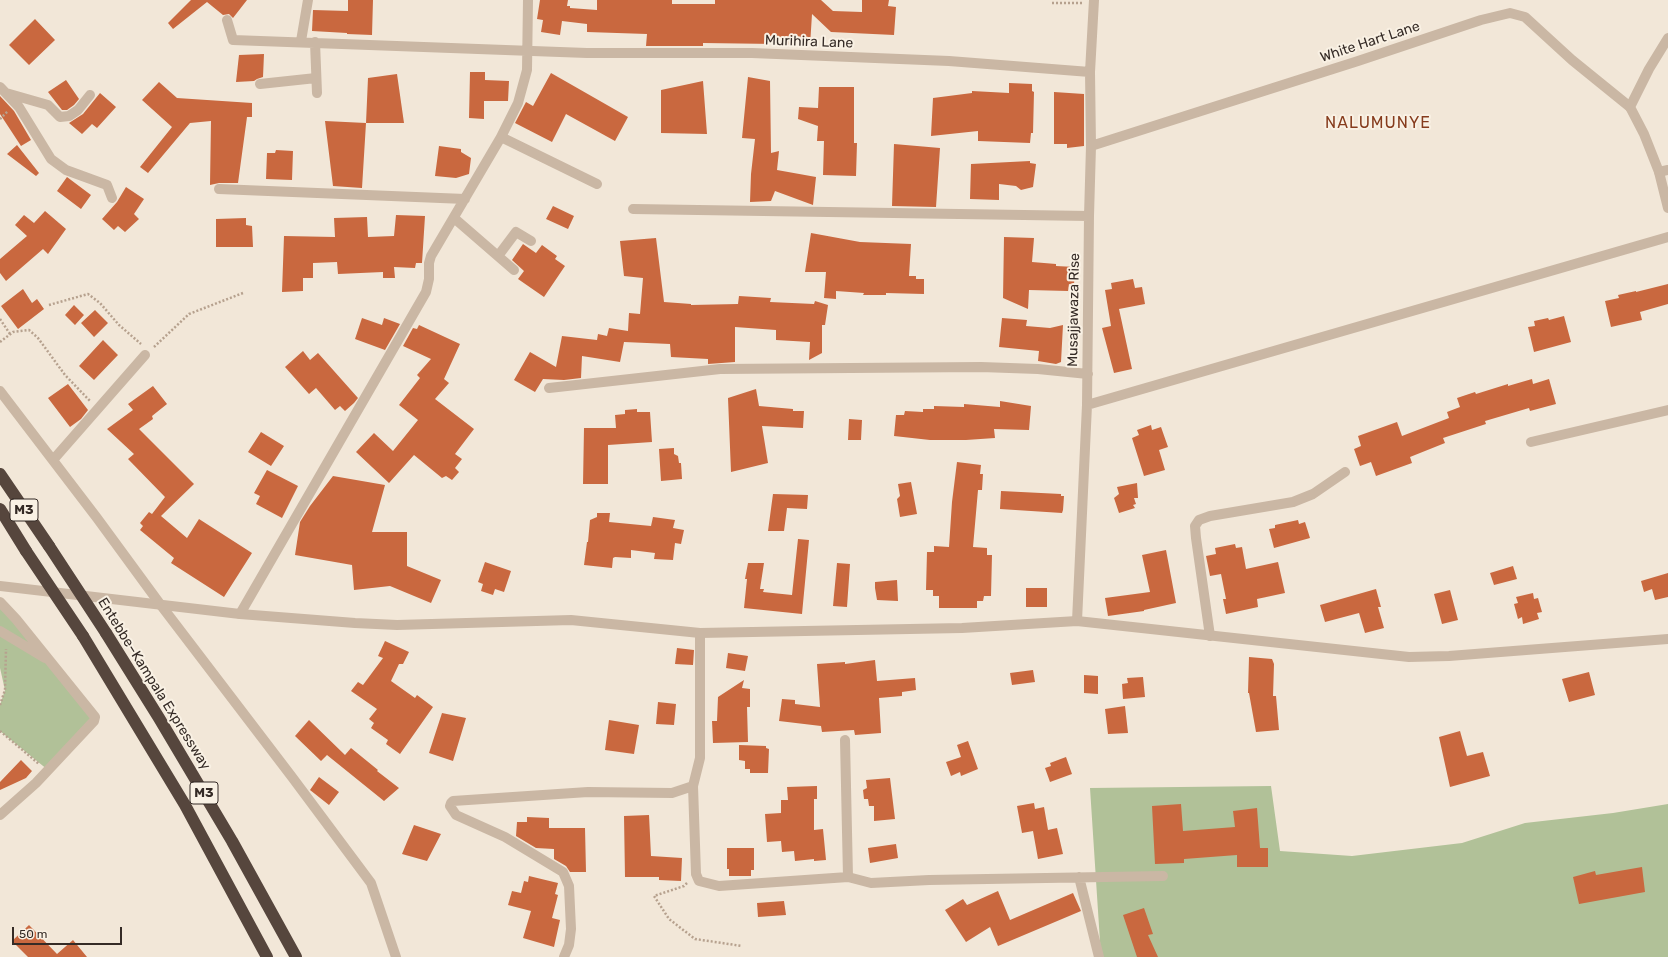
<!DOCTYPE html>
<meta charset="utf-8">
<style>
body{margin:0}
#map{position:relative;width:1668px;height:957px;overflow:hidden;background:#f2e7d8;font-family:Rubik,sans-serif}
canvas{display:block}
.scale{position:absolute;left:12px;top:927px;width:110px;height:18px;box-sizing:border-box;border:2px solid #352b26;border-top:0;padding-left:5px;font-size:12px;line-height:14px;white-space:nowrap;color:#352b26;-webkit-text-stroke:3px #f9f1e4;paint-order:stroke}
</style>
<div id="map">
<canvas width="1668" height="957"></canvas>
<div class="scale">50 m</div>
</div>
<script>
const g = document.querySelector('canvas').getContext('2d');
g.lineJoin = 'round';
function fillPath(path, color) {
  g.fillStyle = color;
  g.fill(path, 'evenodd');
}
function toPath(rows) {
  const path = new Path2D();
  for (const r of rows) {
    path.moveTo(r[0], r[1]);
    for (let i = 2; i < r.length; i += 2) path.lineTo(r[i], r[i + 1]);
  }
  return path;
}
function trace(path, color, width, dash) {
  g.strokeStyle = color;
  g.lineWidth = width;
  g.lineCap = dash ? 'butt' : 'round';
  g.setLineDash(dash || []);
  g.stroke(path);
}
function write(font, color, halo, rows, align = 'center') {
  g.font = font + ' Rubik,sans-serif';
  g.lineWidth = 4;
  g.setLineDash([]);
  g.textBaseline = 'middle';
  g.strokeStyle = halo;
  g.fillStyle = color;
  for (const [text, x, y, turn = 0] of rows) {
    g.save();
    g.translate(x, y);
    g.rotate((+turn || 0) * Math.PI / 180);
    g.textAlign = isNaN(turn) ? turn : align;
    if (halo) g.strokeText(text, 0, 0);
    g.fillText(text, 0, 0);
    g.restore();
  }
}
fillPath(toPath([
 [0,605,94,719,48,770,0,731,0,705,5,690,0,668],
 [1271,786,1280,851,1352,856,1462,843,1525,823,1613,813,1668,804,1668,957,1101,957,1090,788]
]), '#b1c198');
fillPath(toPath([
 [191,0,247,0,233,18,229,14,223,15,207,2,173,29,168,23],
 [348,0,373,0,372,35,347,34,347,33,312,31,313,10,348,11],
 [540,0,568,0,567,6,570,6,570,8,597,10,597,0,672,0,672,4,715,4,715,0,821,0,833,11,862,12,862,0,889,0,888,6,896,7,894,35,831,32,812,14,810,46,776,44,703,43,703,46,646,46,647,34,587,32,587,24,562,21,560,35,541,32,543,20,537,19],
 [35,19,55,40,29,65,9,45],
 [264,54,263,77,257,79,254,81,236,82,239,55],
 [470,72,485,72,485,80,509,81,508,101,484,101,484,119,469,118],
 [551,73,628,117,615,141,566,114,552,142,515,123,526,102,533,106],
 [397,74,404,123,366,123,368,78],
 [748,77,770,81,771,153,779,151,777,170,816,177,813,205,775,191,771,201,750,202,751,174,755,139,742,138],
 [66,80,79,99,74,105,67,110,62,110,48,92],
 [703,81,707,134,661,133,661,90],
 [159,82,177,98,252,103,252,117,247,117,238,183,219,183,210,185,211,121,190,123,148,173,140,167,172,127,142,100],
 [1009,83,1032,84,1032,91,1034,92,1033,133,1031,133,1030,143,978,141,978,131,931,136,933,98,972,93,972,91,1009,93],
 [819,87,854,87,854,143,857,143,856,176,823,175,824,141,817,141,818,126,798,119,799,107,818,108],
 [1054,92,1084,94,1084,146,1067,148,1067,144,1054,144],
 [100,93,116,107,97,128,92,124,82,134,69,123,83,114],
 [0,96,14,111,31,140,21,146,0,114],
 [325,121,366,123,362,188,333,186],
 [894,144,940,148,936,207,892,206],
 [17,145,39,173,36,176,7,154],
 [439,146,461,149,461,152,471,158,469,174,456,178,435,176],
 [276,150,293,151,292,180,266,179,267,153,275,153],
 [1030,161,1030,163,1036,164,1033,187,1021,190,1016,186,999,184,999,200,970,199,971,164],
 [67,177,91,195,81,209,57,191],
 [126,187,144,199,134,214,139,219,125,232,118,226,114,230,102,219,117,202],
 [553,206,574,216,568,229,546,219],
 [45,211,66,229,48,254,43,249,6,281,0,273,0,259,27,236,15,225,24,215,34,223],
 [396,215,425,216,422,263,416,263,415,268,394,267,395,278,383,278,383,272,338,274,337,262,313,263,313,278,303,278,303,291,282,292,284,236,335,237,334,218,367,217,368,237,394,236],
 [246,218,246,225,252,226,253,247,216,247,216,219],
 [811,233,860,242,911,244,909,276,916,276,916,279,924,279,924,294,886,293,886,295,863,295,864,293,836,291,836,299,824,298,826,272,805,272],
 [1004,237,1034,238,1032,262,1056,264,1056,266,1075,267,1074,285,1069,284,1068,291,1029,290,1028,309,1003,298],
 [656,238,664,302,691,304,691,305,738,304,739,296,771,298,770,302,814,304,815,301,828,305,825,325,822,325,822,353,809,360,810,342,776,340,776,330,735,327,735,362,708,364,708,359,671,357,670,344,624,342,620,362,582,356,581,378,564,380,543,379,535,392,514,380,530,352,556,367,562,336,597,340,598,334,607,336,609,328,628,331,629,313,640,314,643,278,624,276,620,241],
 [523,244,536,253,542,245,557,256,555,259,565,266,544,297,518,279,524,271,512,260],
 [1133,279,1135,288,1142,287,1145,304,1119,309,1132,369,1114,373,1102,328,1111,326,1105,290,1112,289,1111,283],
 [1668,284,1668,304,1640,312,1642,320,1611,327,1605,301,1619,298,1618,295,1636,291,1636,292],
 [23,289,32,303,37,299,44,309,18,329,1,306],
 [74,305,84,315,75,325,65,315],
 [95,310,108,323,94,337,81,323],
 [1564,316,1571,342,1534,352,1528,327,1535,326,1534,321,1548,318,1549,320],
 [362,318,382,325,384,318,400,324,385,350,355,339],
 [1002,318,1027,320,1026,326,1050,328,1063,325,1061,362,1056,364,1038,361,1039,351,999,347],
 [419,325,460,344,444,379,449,383,435,399,474,429,455,454,462,459,455,468,459,472,452,480,446,476,442,478,414,455,389,483,356,452,374,433,393,451,418,420,399,405,420,378,417,375,431,359,403,346,413,328,417,329],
 [103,340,118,355,94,380,79,366],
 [303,351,310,360,318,353,358,398,354,403,345,411,340,406,335,410,316,388,309,394,285,367],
 [1532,379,1533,384,1549,379,1556,404,1530,411,1529,408,1485,421,1486,424,1443,438,1445,443,1410,457,1412,463,1376,476,1371,462,1360,466,1354,449,1361,446,1358,436,1397,422,1402,436,1449,418,1447,412,1460,407,1457,398,1475,392,1476,394,1508,384,1508,386],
 [68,384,88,410,81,419,70,427,48,398],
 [153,386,167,404,152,416,153,419,139,429,194,484,161,516,187,538,199,519,252,553,224,597,171,563,174,558,140,530,143,526,140,523,149,512,152,514,165,497,128,459,134,454,107,429,133,410,128,404],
 [756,389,759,406,793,409,793,411,804,411,803,428,762,426,768,463,731,472,728,398],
 [1000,401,1031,406,1029,430,994,429,995,438,966,440,930,440,894,436,896,415,904,415,905,411,923,412,923,409,934,409,934,406,964,407,964,404,1000,407],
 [637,409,637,412,650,412,652,442,608,445,608,484,583,484,584,428,616,428,615,415,625,414,625,410],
 [849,419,862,420,861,440,848,440],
 [1151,425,1152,430,1161,427,1168,447,1159,450,1165,470,1144,476,1132,438,1139,435,1137,430],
 [261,432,284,446,271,466,248,452],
 [674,448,674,454,678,456,679,463,681,463,682,479,661,481,659,449],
 [957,462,981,465,980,474,983,474,982,490,978,490,973,547,987,548,987,555,992,555,991,596,984,596,983,601,977,601,977,608,939,608,939,596,933,596,933,590,926,590,927,552,934,552,934,546,949,547,952,502],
 [267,470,298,486,282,518,256,504,260,496,254,493],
 [333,476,385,485,372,532,407,532,407,566,441,580,431,603,390,586,354,590,352,565,295,555,300,522,310,506],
 [911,482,917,514,900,517,897,499,900,496,898,484],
 [1137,483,1138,498,1134,498,1136,504,1133,505,1135,508,1119,513,1114,498,1119,494,1117,487],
 [1001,491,1061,494,1061,496,1064,496,1063,510,1062,513,1000,509],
 [773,494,808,495,807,509,787,508,784,531,768,531],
 [597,513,610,513,609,522,651,526,653,517,675,520,673,528,684,530,681,544,675,543,673,560,654,559,655,553,631,550,631,558,615,557,613,558,612,568,584,565,587,542,588,542,590,520,597,517],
 [1298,520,1299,524,1305,522,1310,538,1274,548,1269,529,1275,528,1275,525],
 [798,539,809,540,802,614,744,608,747,579,745,579,748,563,764,563,760,589,764,589,763,592,792,595],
 [1235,544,1236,548,1242,547,1246,569,1278,562,1285,593,1257,599,1258,607,1226,614,1223,599,1226,599,1221,574,1210,576,1206,556,1216,554,1215,548],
 [1166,550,1176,603,1144,610,1144,611,1108,616,1105,598,1150,592,1142,555],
 [485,562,511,571,504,592,495,589,493,595,481,591,483,584,478,582],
 [837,563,850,564,847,607,833,606],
 [1513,566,1517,579,1494,585,1490,573],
 [1668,573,1668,597,1655,600,1652,589,1644,592,1641,581],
 [897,580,898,601,877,600,875,588,875,582],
 [1026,588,1047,588,1047,607,1026,607],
 [1376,589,1381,607,1378,607,1384,628,1365,633,1359,613,1325,622,1320,605],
 [1450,590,1458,620,1442,624,1434,594],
 [1533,593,1534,599,1538,598,1542,612,1537,613,1539,619,1523,624,1522,617,1518,619,1514,604,1518,603,1516,597],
 [385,641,409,652,403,664,399,664,391,681,415,698,417,695,433,707,400,754,386,744,388,740,371,728,374,723,369,719,377,709,351,691,358,682,363,685,383,658,378,656],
 [677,648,694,650,693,665,675,664],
 [728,653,748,656,745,671,726,668],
 [1249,657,1272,659,1274,664,1273,696,1276,696,1279,730,1256,732,1249,693,1248,693],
 [875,660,877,681,915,678,916,690,902,692,902,696,879,698,881,733,855,735,854,730,822,732,821,726,779,721,782,699,795,700,795,704,820,707,817,664,845,662,845,664],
 [1033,670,1035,682,1012,685,1010,673],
 [1589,672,1595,695,1569,702,1562,679],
 [1084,675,1098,676,1098,694,1084,693],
 [1143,677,1145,697,1123,699,1122,684,1128,683,1127,678],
 [744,680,742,688,750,689,750,707,747,707,748,742,713,743,712,721,717,721,718,697],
 [658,702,676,704,674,725,656,724],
 [1125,706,1128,733,1108,734,1105,709],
 [442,713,466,718,453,761,429,753],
 [309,720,345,755,351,748,378,770,377,771,399,788,384,801,327,755,321,761,295,736],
 [609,720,639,725,634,754,605,750],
 [1460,731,1467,756,1483,752,1490,776,1450,787,1439,737],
 [968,741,978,769,961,776,960,772,951,776,946,762,961,757,957,745],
 [739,745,766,746,766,748,769,749,768,773,750,773,750,769,745,769,745,761,739,760],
 [1066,757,1072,774,1050,782,1045,768,1051,766,1050,763],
 [21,760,32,771,26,778,0,790,0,782],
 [319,777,339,792,329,805,310,790],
 [890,778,895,819,874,821,874,806,869,806,868,799,864,799,863,790,867,788,866,780],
 [817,786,817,799,814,799,814,830,823,829,826,860,814,861,814,859,795,861,794,851,782,852,781,841,767,842,765,814,781,813,781,800,788,800,787,787],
 [1034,803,1035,809,1044,807,1048,830,1057,828,1063,854,1038,859,1033,831,1022,833,1017,806],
 [1181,804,1183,831,1235,827,1233,811,1257,808,1260,848,1268,848,1268,867,1237,867,1237,855,1184,859,1184,863,1155,864,1152,806],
 [649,815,651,856,682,858,681,881,659,880,659,877,625,877,624,816],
 [527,817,549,818,549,828,585,828,586,872,570,872,566,866,554,859,554,849,536,848,516,836,517,822,527,822],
 [414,825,441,834,427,861,402,854],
 [896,844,898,858,870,863,868,848],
 [727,848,754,848,754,870,751,870,751,876,729,876,729,869,727,869],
 [1642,867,1645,892,1579,904,1573,877,1595,871,1596,875],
 [529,876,558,883,555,894,558,895,552,918,560,920,554,947,523,938,531,911,508,905,512,891,521,893,524,881,528,882],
 [998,891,1010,920,1073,893,1081,911,998,946,990,927,966,942,945,910,963,899,967,905],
 [784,901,786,915,758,917,757,903],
 [1144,908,1153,934,1148,935,1158,957,1137,957,1123,915],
 [29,925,57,954,73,940,87,957,28,957,12,941]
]), '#c9683f');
trace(toPath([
 [1052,3,1082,3],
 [0,119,8,111],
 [49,305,88,294,100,303,119,325,141,344],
 [0,319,10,334],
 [0,342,13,332,29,330,38,338,65,375,90,401],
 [154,347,189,314,243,293],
 [0,705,5,690,6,649],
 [0,731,39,764],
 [687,883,684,886,654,896,669,919,695,939,742,946]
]), '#b6a18e', 2.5, [2, 2]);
trace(toPath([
 [227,20,233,40,587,53,752,53,949,61,1090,72],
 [301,41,308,0],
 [315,42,317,93],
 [260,84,316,78],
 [0,87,19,107,51,159,66,170,107,185,112,198],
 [6,93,48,105,60,117,69,116,78,110,90,95],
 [501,137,597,184],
 [1091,146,1358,61,1481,20,1510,13,1525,17,1572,60,1630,107],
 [1659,172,1668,170],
 [219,189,465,199],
 [633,209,1089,216],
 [454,218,514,270],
 [498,256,516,232,531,241],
 [549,388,720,369,981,367,1038,369,1088,374],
 [0,391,97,518,160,604,292,777,371,883,396,957],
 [1087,405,1668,237],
 [1531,442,1668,410],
 [53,460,145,355],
 [0,602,16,619,95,717,94,721,36,783,0,815],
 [240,614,426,292,429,279,429,263,431,256,501,137,518,103,527,70,528,0],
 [1077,621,1087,405,1089,216,1091,146,1090,72,1094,0],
 [0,631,45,658],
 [700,633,700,758,693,786,696,874,699,881,719,886,848,877,871,883,929,880,1163,876],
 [1210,636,1196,538,1195,526,1199,520,1210,516,1293,502,1313,494,1345,472],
 [845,740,848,877],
 [1079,877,1099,957],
 [564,957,569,945,571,929,569,886,563,872,505,837,456,815,450,806,451,803,453,801,588,792,672,793,693,786]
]), '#cab7a4', 10);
trace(toPath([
 [1668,38,1649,69,1630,107,1644,134,1659,172,1668,208],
 [0,586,240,614,355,623,397,625,571,620,700,633,962,628,1077,621,1409,657,1449,656,1668,639]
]), '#cab7a4', 10);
trace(toPath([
 [0,474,49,546],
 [0,509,26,551],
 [106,633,159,718,232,841,296,957],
 [83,636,185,805,267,957]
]), '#56463d', 12);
trace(toPath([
 [49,546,106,633],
 [26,551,83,636]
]), '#56463d', 12);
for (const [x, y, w] of [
 [24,510,28],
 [204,793,28]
]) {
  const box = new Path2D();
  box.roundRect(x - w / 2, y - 11, w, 22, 3);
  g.fillStyle = '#f9f1e4';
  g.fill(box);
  trace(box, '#352b26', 1);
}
write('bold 13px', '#352b26', null, [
 ["M3",24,510],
 ["M3",204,793]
]);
write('14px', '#352b26', '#f9f1e4', [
 ["Murihira Lane",809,42,2],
 ["White Hart Lane",1370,42,-18],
 ["Musajjawaza Rise",1074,310,-89],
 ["Entebbe–Kampala Expressway",154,684,58]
]);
g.letterSpacing = '1px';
write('16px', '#863c1d', '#f9f1e4', [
 ["NALUMUNYE",1378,123]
]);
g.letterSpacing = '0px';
</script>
